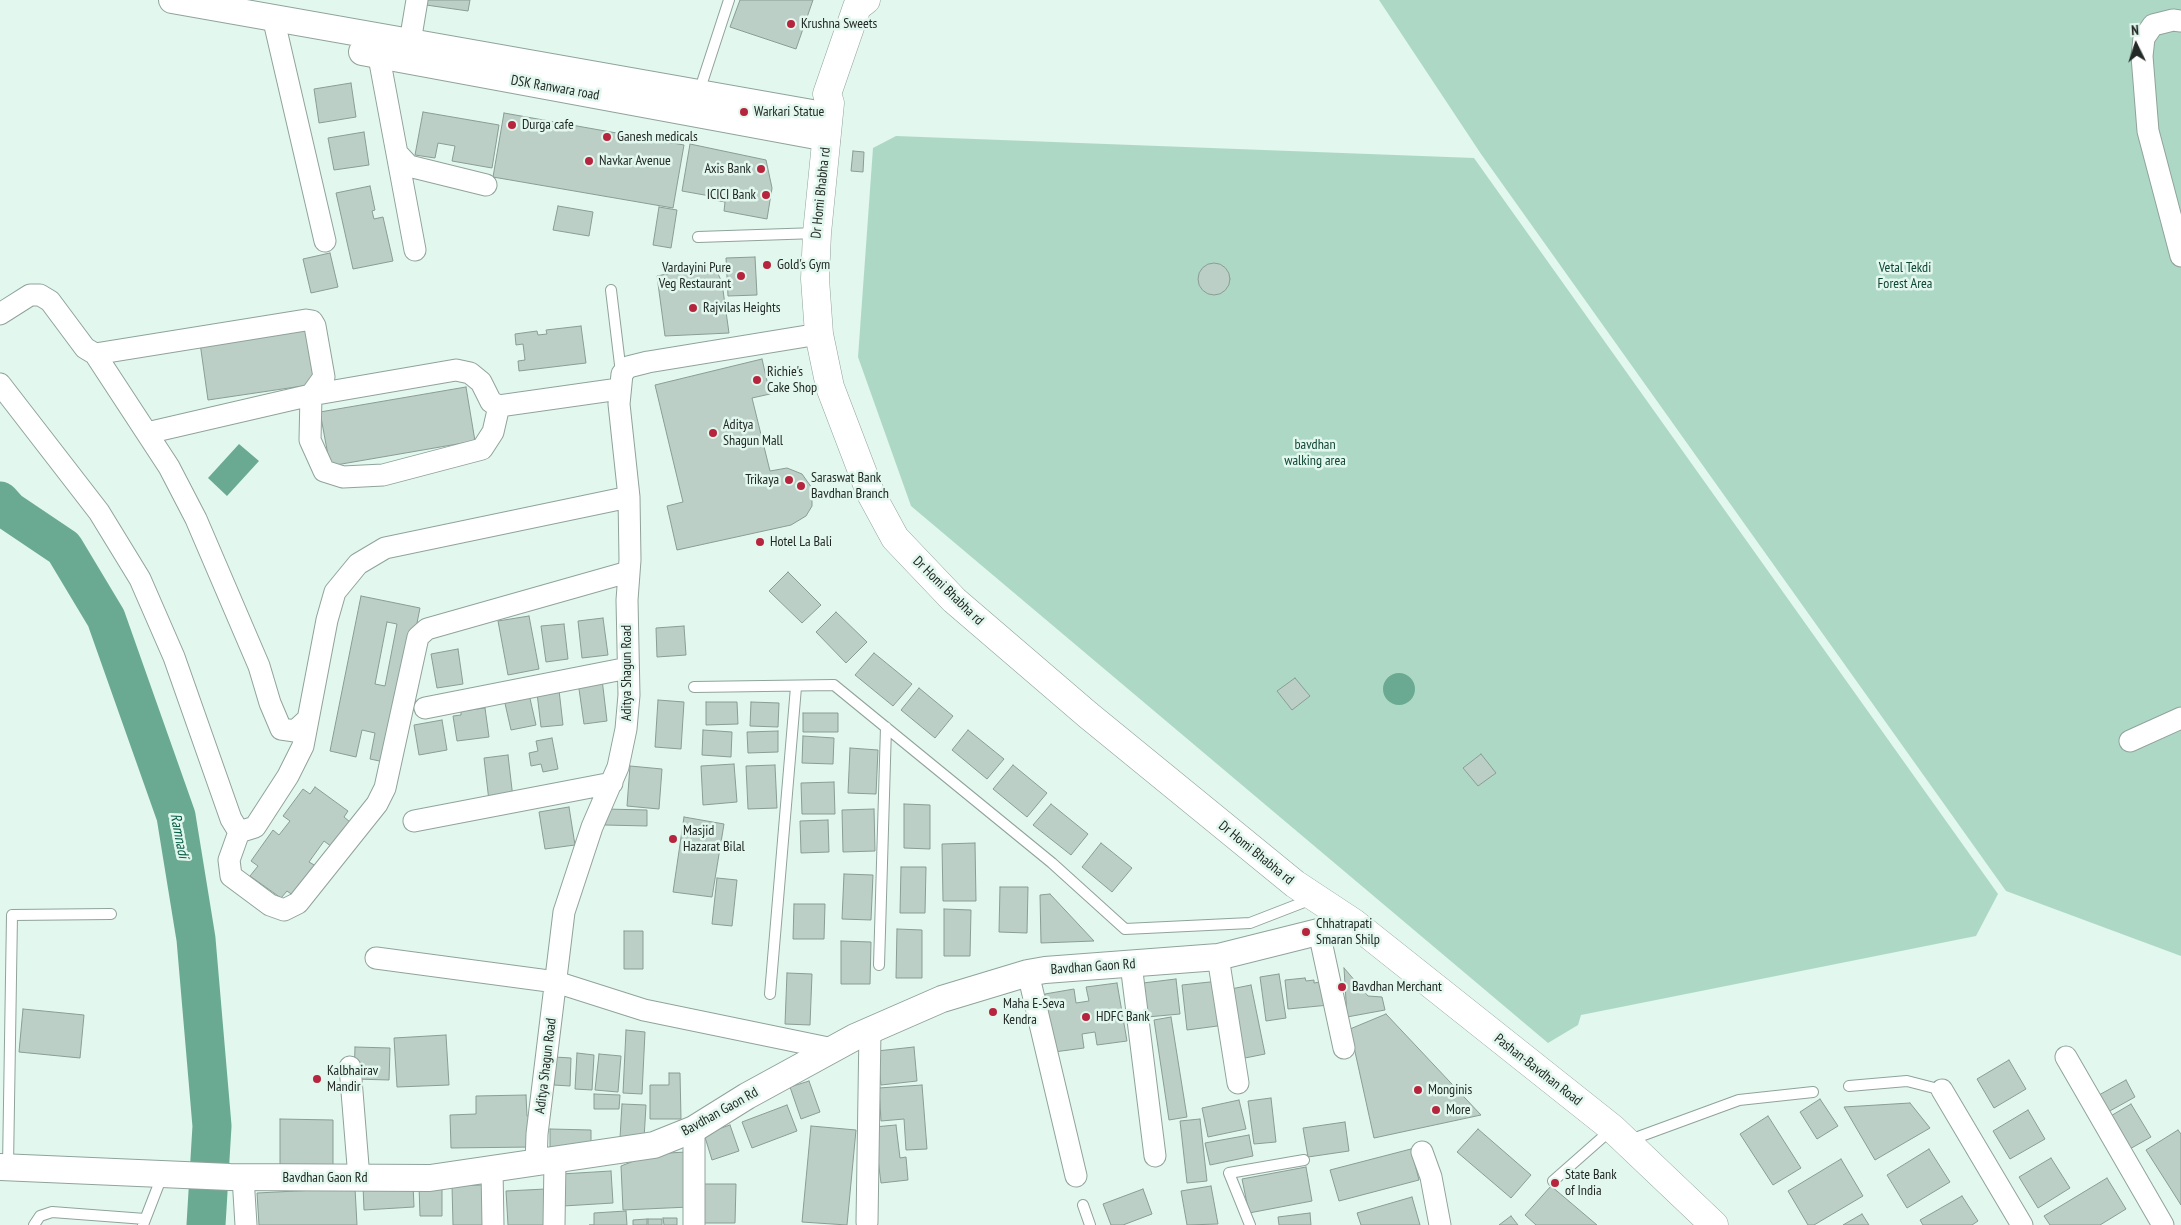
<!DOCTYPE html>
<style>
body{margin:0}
#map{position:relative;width:2181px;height:1225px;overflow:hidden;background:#e2f7ee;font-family:"PT Sans Narrow",sans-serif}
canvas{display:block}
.north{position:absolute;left:2111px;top:20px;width:50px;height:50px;-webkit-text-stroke:4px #e2f7ee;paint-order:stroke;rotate:356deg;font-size:14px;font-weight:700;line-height:20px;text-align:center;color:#222926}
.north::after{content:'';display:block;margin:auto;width:18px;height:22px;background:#222926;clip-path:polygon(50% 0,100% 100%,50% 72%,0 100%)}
</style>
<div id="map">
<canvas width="2181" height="1225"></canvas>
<div class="north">N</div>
</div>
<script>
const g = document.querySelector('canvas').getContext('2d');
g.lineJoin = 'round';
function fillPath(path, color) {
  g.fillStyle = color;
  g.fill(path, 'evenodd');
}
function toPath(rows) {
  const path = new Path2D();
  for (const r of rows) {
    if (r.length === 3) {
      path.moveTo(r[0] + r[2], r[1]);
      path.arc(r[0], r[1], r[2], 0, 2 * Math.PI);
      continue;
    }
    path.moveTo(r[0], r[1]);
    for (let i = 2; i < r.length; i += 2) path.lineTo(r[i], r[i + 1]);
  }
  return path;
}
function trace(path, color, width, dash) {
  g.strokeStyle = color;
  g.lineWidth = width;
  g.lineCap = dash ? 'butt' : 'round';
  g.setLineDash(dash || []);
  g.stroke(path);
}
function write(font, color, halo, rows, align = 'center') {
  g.font = font + ' "PT Sans Narrow",sans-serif';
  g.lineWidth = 5;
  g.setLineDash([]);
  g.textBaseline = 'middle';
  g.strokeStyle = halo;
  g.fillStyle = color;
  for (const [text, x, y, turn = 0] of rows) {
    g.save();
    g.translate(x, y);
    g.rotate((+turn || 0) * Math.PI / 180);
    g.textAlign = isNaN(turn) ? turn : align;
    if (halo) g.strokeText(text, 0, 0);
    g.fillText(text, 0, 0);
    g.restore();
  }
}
fillPath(toPath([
 [1379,0,2181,0,2181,956,2006,891,1481,154],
 [896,136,1474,158,1998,894,1976,936,1581,1015,1578,1025,1548,1043,911,506,858,357,873,148]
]), '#aed8c6');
fillPath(toPath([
 [239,444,259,461,227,496,208,478],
 [1399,689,16]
]), '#6baa92');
trace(toPath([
 [0,501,9,511,64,548,106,618,176,816,196,939,212,1126,206,1225]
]), '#6baa92', 39);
const building = toPath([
 [426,0,470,0,468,11,426,5,426,0],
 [740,0,813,0,796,49,730,27,740,0],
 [351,83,356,117,319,123,314,89,351,83],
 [423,112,499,125,492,168,452,161,455,146,438,143,435,158,415,155,423,112],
 [504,113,684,145,673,208,493,177,504,113],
 [364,132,369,165,334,170,328,138,364,132],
 [690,144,766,160,772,188,767,219,724,211,725,202,709,199,710,196,682,191,690,144],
 [853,151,864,152,863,172,851,171,853,151],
 [370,186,375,210,372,211,374,219,383,217,393,261,353,269,336,193,370,186],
 [558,206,593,212,589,236,553,230,558,206],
 [659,207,677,210,671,248,653,245,659,207],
 [330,253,338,287,311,293,303,259,330,253],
 [755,257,757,295,728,296,726,258,755,257],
 [1214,279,16],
 [714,264,722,283,729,333,665,336,657,276,714,264],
 [581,326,586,363,519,371,518,361,525,360,523,344,516,345,515,334,537,331,538,335,547,334,546,330,581,326],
 [307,328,316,384,208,400,200,343,307,328],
 [762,359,770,394,752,398,770,471,787,468,802,474,812,488,812,506,806,516,791,525,677,550,667,506,683,502,655,385,762,359],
 [466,387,475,441,330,466,320,412,466,387],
 [788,572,821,605,802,623,769,591,788,572],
 [361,596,420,608,389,763,370,759,375,733,362,730,356,757,330,751,361,596],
 [387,622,397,624,385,686,375,684,387,622],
 [836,612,867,642,846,663,816,632,836,612],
 [529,616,539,669,508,675,498,621,529,616],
 [603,618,608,655,582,658,578,621,603,618],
 [564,624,568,659,546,662,541,626,564,624],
 [684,626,686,655,657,657,656,628,684,626],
 [458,649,463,684,437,688,431,654,458,649],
 [874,653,912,684,893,706,855,675,874,653],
 [1295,678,1310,696,1292,710,1277,691,1295,678],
 [602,679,607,721,584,724,578,682,602,679],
 [919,688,953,716,935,738,901,710,919,688],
 [559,690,563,725,541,727,537,693,559,690],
 [529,694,536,725,511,730,504,699,529,694],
 [658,700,684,702,681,749,655,747,658,700],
 [706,702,737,702,738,724,706,725,706,702],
 [751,702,779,703,778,727,750,726,751,702],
 [485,708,489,737,457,741,453,716,461,715,461,711,485,708],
 [803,713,838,713,838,732,803,732,803,713],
 [442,720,447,750,419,755,414,725,442,720],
 [703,730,732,732,731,757,702,755,703,730],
 [968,730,1004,759,987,779,952,750,968,730],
 [778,731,778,752,748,753,747,732,778,731],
 [803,736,834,738,833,764,802,763,803,736],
 [552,738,558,769,543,772,541,764,531,766,529,753,538,751,536,741,552,738],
 [850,748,878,750,876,794,848,793,850,748],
 [1481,754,1496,773,1478,786,1463,768,1481,754],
 [508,755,513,798,489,801,484,758,508,755],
 [734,764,737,802,703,805,701,766,734,764],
 [775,765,777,808,748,809,746,766,775,765],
 [1013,765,1047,793,1027,817,993,789,1013,765],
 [630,766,662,769,659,809,627,806,630,766],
 [834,782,835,814,802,814,801,783,834,782],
 [315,787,348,811,344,817,350,822,332,847,324,841,309,862,316,866,294,896,287,891,281,898,250,876,258,866,251,861,273,830,279,835,290,821,283,816,303,789,310,794,315,787],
 [904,804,930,805,930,849,904,848,904,804],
 [1051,804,1088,834,1071,855,1033,825,1051,804],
 [569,807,575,845,545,849,539,812,569,807],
 [605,809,647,810,647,826,605,825,605,809],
 [874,809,875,851,843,852,842,810,874,809],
 [684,817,724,824,712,897,673,892,684,817],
 [828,820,829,852,801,853,800,821,828,820],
 [975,843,976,901,943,901,942,844,975,843],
 [1101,843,1132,868,1112,892,1082,867,1101,843],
 [901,867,926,867,925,913,900,913,901,867],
 [844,874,873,875,871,920,842,919,844,874],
 [717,878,737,880,732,926,712,924,717,878],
 [1000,887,1028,887,1027,933,999,932,1000,887],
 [1050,894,1094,941,1041,943,1040,895,1050,894],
 [794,904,825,904,824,939,793,939,794,904],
 [944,909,971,910,970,956,944,956,944,909],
 [897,929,922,930,922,978,896,978,897,929],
 [624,931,643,931,643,969,624,969,624,931],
 [841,941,871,942,870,984,841,984,841,941],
 [1344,968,1368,996,1382,997,1385,1010,1347,1017,1344,968],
 [787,973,812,974,810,1025,785,1024,787,973],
 [1279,974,1286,1018,1266,1021,1260,977,1279,974],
 [1305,978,1306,981,1314,980,1314,983,1326,981,1329,1005,1288,1009,1285,980,1305,978],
 [1176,979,1180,1014,1147,1017,1143,983,1176,979],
 [1219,981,1225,1025,1187,1030,1182,985,1219,981],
 [1117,983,1127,1041,1097,1045,1095,1032,1082,1034,1084,1048,1054,1052,1045,994,1074,989,1076,1003,1089,1001,1086,987,1117,983],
 [1251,985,1265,1054,1245,1058,1231,989,1251,985],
 [23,1009,84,1015,80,1058,19,1052,23,1009],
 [1386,1014,1481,1115,1374,1138,1350,1029,1386,1014],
 [1171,1017,1187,1117,1169,1120,1154,1020,1171,1017],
 [626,1030,645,1032,642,1094,623,1093,626,1030],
 [446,1035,449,1085,397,1087,394,1038,446,1035],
 [355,1047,390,1048,389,1080,354,1079,355,1047],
 [914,1047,917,1081,881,1085,877,1051,914,1047],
 [577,1053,594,1055,592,1090,575,1089,577,1053],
 [599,1054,621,1056,618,1092,595,1090,599,1054],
 [555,1057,571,1058,570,1086,554,1085,555,1057],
 [2009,1060,2026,1089,1994,1108,1977,1079,2009,1060],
 [669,1073,680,1073,681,1119,650,1119,650,1085,669,1085,669,1073],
 [2126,1080,2135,1097,2108,1112,2099,1095,2126,1080],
 [809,1081,820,1112,801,1119,790,1087,809,1081],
 [922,1085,927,1149,906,1150,904,1119,881,1121,879,1088,922,1085],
 [594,1094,620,1095,619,1109,594,1109,594,1094],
 [526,1095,527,1116,532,1116,533,1147,451,1148,450,1115,476,1114,476,1096,526,1095],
 [1271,1098,1276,1142,1254,1144,1248,1101,1271,1098],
 [1820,1099,1838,1126,1817,1139,1800,1112,1820,1099],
 [1239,1100,1246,1129,1208,1137,1202,1108,1239,1100],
 [1910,1103,1930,1128,1875,1160,1844,1107,1910,1103],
 [622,1104,646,1105,644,1139,620,1138,622,1104],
 [2131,1104,2151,1137,2128,1150,2109,1117,2131,1104],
 [787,1105,797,1131,752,1148,742,1122,787,1105],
 [2028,1110,2045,1139,2010,1159,1993,1131,2028,1110],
 [1768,1116,1801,1168,1773,1185,1740,1134,1768,1116],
 [280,1119,333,1120,333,1169,280,1169,280,1119],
 [1200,1119,1207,1181,1187,1183,1180,1121,1200,1119],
 [1345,1122,1349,1151,1308,1157,1303,1128,1345,1122],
 [730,1125,739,1151,712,1160,704,1134,730,1125],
 [896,1125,900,1158,906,1157,908,1180,881,1183,874,1127,896,1125],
 [811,1126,856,1130,847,1225,802,1222,811,1126],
 [550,1129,591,1130,591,1151,550,1150,550,1129],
 [1478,1129,1531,1175,1511,1198,1457,1152,1478,1129],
 [2178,1130,2181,1134,2181,1205,2146,1150,2178,1130],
 [1249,1135,1253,1156,1210,1165,1205,1143,1249,1135],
 [1411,1149,1419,1180,1339,1201,1330,1170,1411,1149],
 [1929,1149,1950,1182,1907,1208,1887,1175,1929,1149],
 [686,1152,689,1207,623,1210,621,1166,652,1154,686,1152],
 [2051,1158,2070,1188,2038,1208,2019,1177,2051,1158],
 [1841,1159,1863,1196,1814,1225,1808,1225,1788,1191,1841,1159],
 [1306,1167,1312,1201,1249,1213,1242,1179,1306,1167],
 [611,1171,613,1203,563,1206,561,1174,611,1171],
 [2107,1178,2126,1209,2100,1225,2050,1225,2044,1216,2107,1178],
 [413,1184,414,1207,364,1210,363,1186,413,1184],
 [698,1184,736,1184,735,1223,698,1223,698,1184],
 [442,1185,442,1216,420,1216,419,1186,442,1185],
 [482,1185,487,1225,453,1225,452,1186,482,1185],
 [1211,1186,1218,1224,1187,1225,1181,1191,1211,1186],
 [1551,1186,1597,1225,1536,1225,1525,1215,1551,1186],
 [355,1188,357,1225,259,1225,257,1193,355,1188],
 [546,1189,547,1225,508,1225,506,1191,546,1189],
 [1143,1189,1152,1214,1123,1225,1111,1225,1103,1204,1143,1189],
 [1962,1196,1978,1221,1972,1225,1923,1225,1920,1220,1962,1196],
 [1412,1197,1420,1225,1361,1225,1357,1213,1412,1197],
 [626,1211,627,1225,589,1225,594,1225,594,1213,626,1211],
 [1310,1213,1311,1225,1279,1225,1278,1217,1310,1213],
 [1862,1214,1869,1225,1843,1225,1862,1214],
 [1511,1216,1518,1225,1499,1225,1511,1216],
 [663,1218,677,1218,677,1225,664,1225,663,1218],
 [647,1219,647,1225,633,1225,633,1220,647,1219],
 [648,1219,662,1219,662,1225,648,1225,648,1219]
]);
fillPath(building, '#bbcfc7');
trace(building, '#8a9d95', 1);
const service = toPath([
 [699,92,729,0],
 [698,237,817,233],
 [611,290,621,373],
 [694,687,834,685,1052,863,1125,929,1250,923,1312,899],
 [879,965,886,727],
 [770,994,796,687],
 [1849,1086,1907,1081,1942,1090],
 [1630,1140,1739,1100,1813,1092],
 [8,1166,12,915,111,914],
 [1553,1181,1612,1129],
 [1083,1205,1090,1225],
 [34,1225,40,1216,52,1212,145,1219],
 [143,1225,162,1176],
 [1250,1225,1229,1173,1304,1160]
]);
const minor = toPath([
 [273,17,325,241],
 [2181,21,2173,20,2153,25,2144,38,2142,56,2148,131,2181,256],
 [376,41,415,250],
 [410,42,417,0],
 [397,153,409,166,486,185],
 [0,314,30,295,40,295,50,301,85,348,95,354,306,320,312,321,315,326,324,377,311,395,310,440,324,471,343,477,383,475,482,449,493,432,499,406],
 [95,354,169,467,196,519,259,666,270,703,281,729,295,731,308,719],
 [0,384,99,512,140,579,174,657,231,819,239,832,229,860,231,876,270,905,284,910,298,903,377,804,385,788,418,637,427,629,628,572],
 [147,433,311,395,456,370,470,373,481,382,491,402,499,406,619,389],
 [425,708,628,668],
 [2130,741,2181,718],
 [414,821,612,783],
 [239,832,255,827,288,776,303,746,327,620,335,592,358,564,385,548,629,497],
 [1319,932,1344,1048],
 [1218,957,1238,1083],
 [376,958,556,982,644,1010,833,1049],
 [1131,964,1155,1156],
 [1028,973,1076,1176],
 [2066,1057,2163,1225],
 [350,1067,359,1178],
 [1942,1090,2022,1225],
 [1422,1152,1431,1177,1440,1225],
 [536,1164,537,1134,564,912,592,827,618,767,626,729,629,695,627,600,630,560,629,497,619,404,622,374,628,367,648,362,819,334],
 [492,1170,493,1225],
 [243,1177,246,1225],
 [867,1222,870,1030],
 [554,1225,555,1161],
 [694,1225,694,1129]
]);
const tertiary = toPath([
 [172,0,829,116],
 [362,52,827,138],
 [0,1167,230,1177,430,1178,654,1145,694,1129,747,1096,855,1037,942,999,1028,973,1045,970,1218,957,1354,923]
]);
const secondary = toPath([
 [866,0,857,7,827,94,830,103,817,233,815,279,819,334,830,387,870,492,895,538,954,600,1088,715,1295,884,1354,923,1612,1128,1714,1225]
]);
trace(service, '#90a39b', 12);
trace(minor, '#90a39b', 23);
trace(tertiary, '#90a39b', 28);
trace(secondary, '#90a39b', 29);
trace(service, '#fff', 10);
trace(minor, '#fff', 21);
trace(tertiary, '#fff', 26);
trace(secondary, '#fff', 28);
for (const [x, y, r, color] of [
 [791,24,5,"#b6243d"],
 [744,112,5,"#b6243d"],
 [512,125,5,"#b6243d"],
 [607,137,5,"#b6243d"],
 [589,161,5,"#b6243d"],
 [761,169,5,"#b6243d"],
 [766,195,5,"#b6243d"],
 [767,265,5,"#b6243d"],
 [741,276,5,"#b6243d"],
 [693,308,5,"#b6243d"],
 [757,380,5,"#b6243d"],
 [713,433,5,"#b6243d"],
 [789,480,5,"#b6243d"],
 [801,486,5,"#b6243d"],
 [760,542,5,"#b6243d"],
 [673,839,5,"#b6243d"],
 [1306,932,5,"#b6243d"],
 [1342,987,5,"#b6243d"],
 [993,1012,5,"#b6243d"],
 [1086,1017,5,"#b6243d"],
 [317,1079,5,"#b6243d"],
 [1418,1090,5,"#b6243d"],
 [1436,1110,5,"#b6243d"],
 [1555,1183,5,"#b6243d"]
]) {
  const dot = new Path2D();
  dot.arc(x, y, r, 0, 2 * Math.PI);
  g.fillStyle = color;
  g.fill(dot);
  trace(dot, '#e2f7ee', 2);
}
write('14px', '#222926', '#e2f7ee', [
 ["Krushna Sweets",801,24],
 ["Warkari Statue",754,112],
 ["Durga cafe",522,125],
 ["Ganesh medicals",617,137],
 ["Navkar Avenue",599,161],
 ["Axis Bank",751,169,"right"],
 ["ICICI Bank",756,195,"right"],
 ["Gold's Gym",777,265],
 ["Vardayini Pure",731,268,"right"],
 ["Veg Restaurant",731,284,"right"],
 ["Rajvilas Heights",703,308],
 ["Richie's",767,372],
 ["Cake Shop",767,388],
 ["Aditya",723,425],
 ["Shagun Mall",723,441],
 ["Saraswat Bank",811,478],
 ["Bavdhan Branch",811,494],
 ["Trikaya",779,480,"right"],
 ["Hotel La Bali",770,542],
 ["Masjid",683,831],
 ["Hazarat Bilal",683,847],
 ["Chhatrapati",1316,924],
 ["Smaran Shilp",1316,940],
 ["Bavdhan Merchant",1352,987],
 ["Maha E-Seva",1003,1004],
 ["Kendra",1003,1020],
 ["HDFC Bank",1096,1017],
 ["Kalbhairav",327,1071],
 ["Mandir",327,1087],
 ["Monginis",1428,1090],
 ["More",1446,1110],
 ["State Bank",1565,1175],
 ["of India",1565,1191]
], 'left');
write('14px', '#222926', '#e2f7ee', [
 ["DSK Ranwara road",555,88,10],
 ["Dr Homi Bhabha rd",821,193,-84],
 ["Dr Homi Bhabha rd",948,591,44],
 ["Aditya Shagun Road",627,673,-90],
 ["Dr Homi Bhabha rd",1256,853,39],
 ["Bavdhan Gaon Rd",1093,967,-4],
 ["Aditya Shagun Road",546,1066,-83],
 ["Pashan-Bavdhan Road",1538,1070,38],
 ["Bavdhan Gaon Rd",720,1112,-29],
 ["Bavdhan Gaon Rd",325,1178]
]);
write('14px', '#0f4534', '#e2f7ee', [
 ["Vetal Tekdi",1905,268],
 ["Forest Area",1905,284],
 ["bavdhan",1315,445],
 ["walking area",1315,461]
]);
write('italic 15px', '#085d46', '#e2f7ee', [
 ["Ramnadi",179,836,79]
]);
</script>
